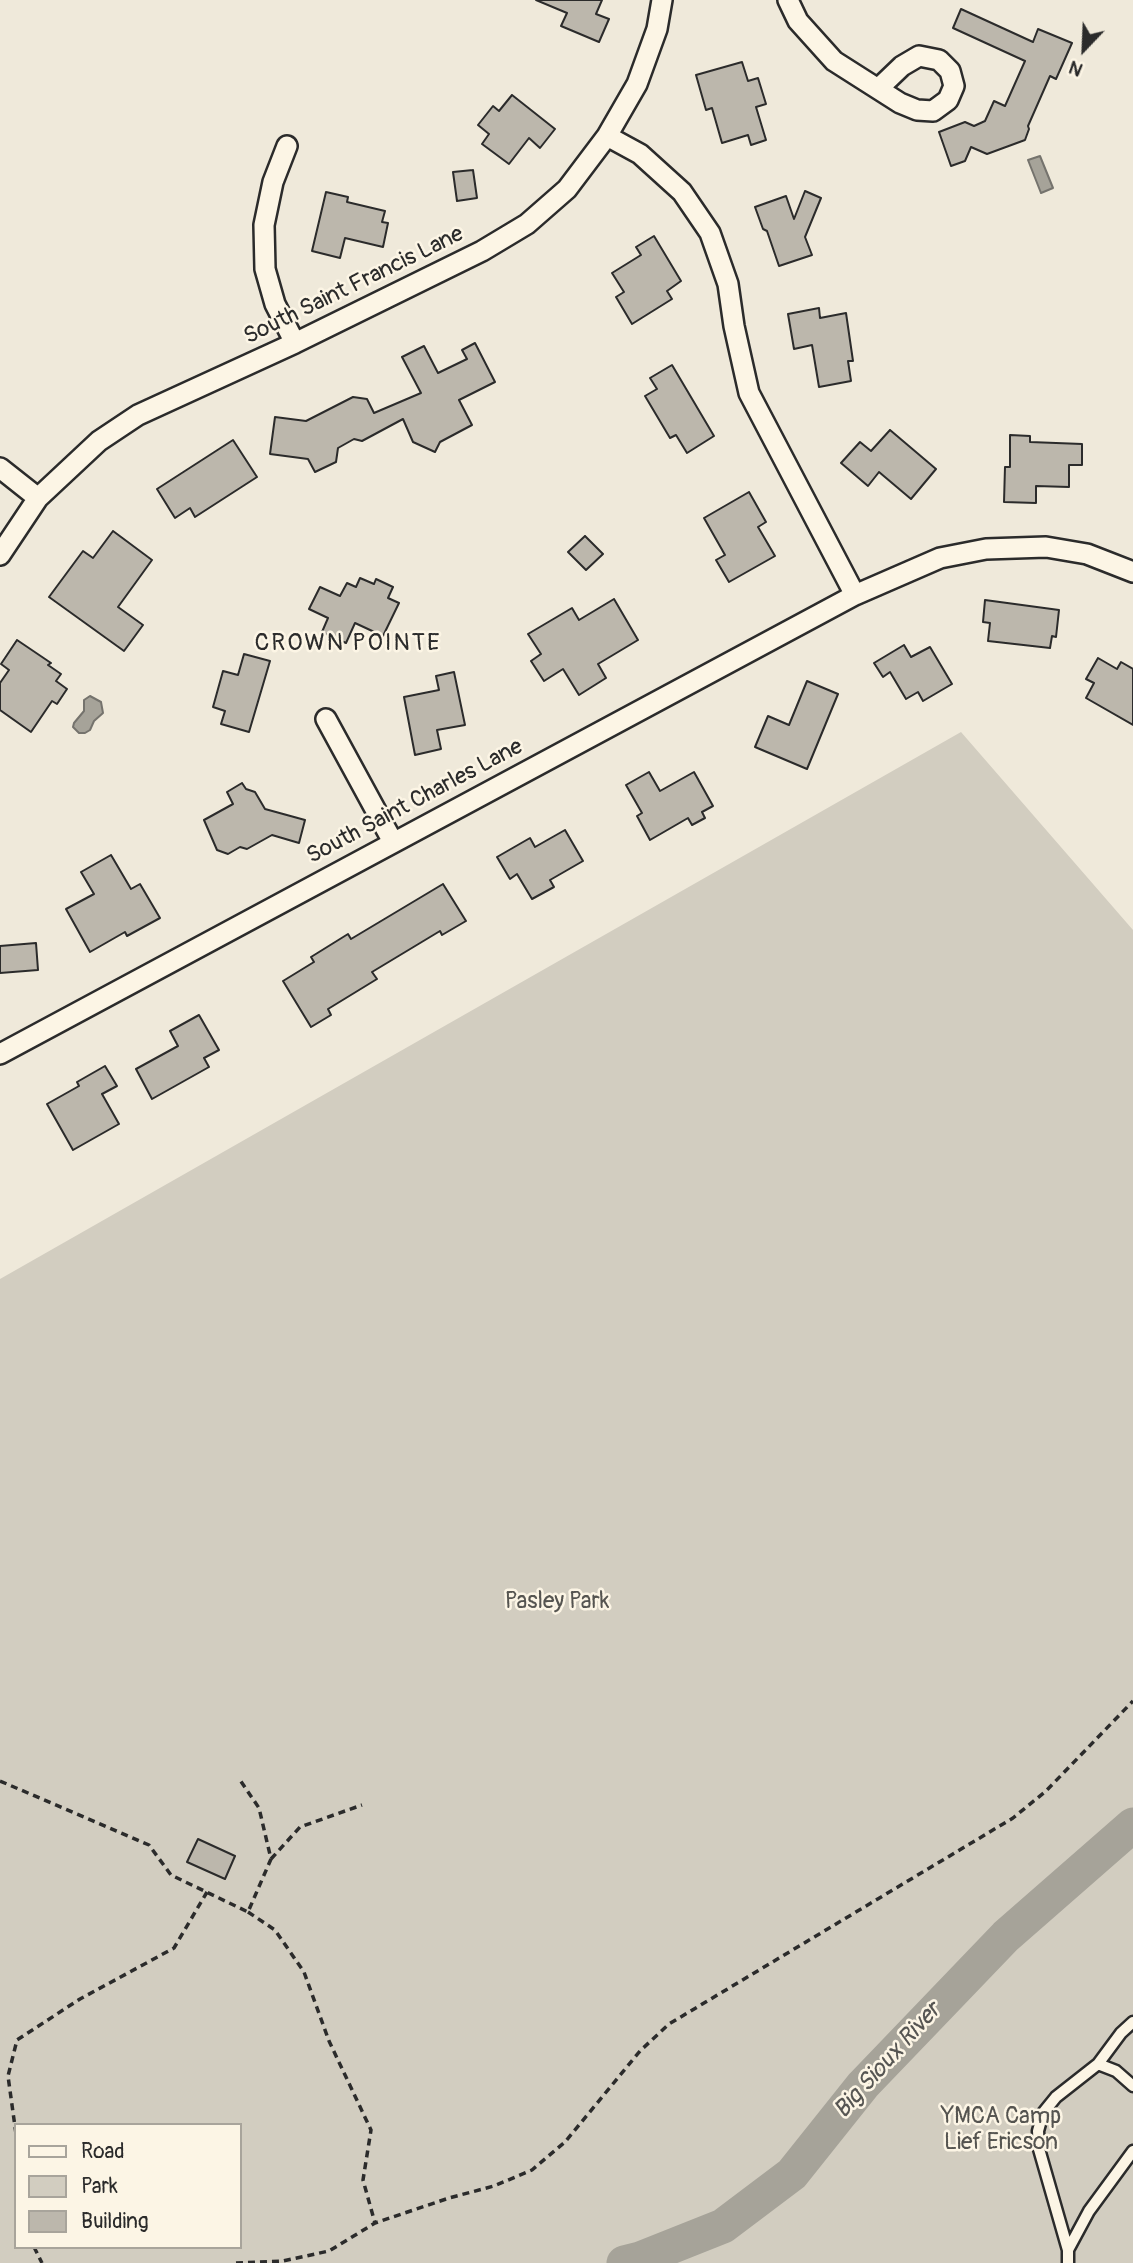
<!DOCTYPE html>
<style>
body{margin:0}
#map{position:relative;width:1133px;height:2263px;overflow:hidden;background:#efe9da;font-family:Pangolin,sans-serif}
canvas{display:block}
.legend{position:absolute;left:14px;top:2123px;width:228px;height:126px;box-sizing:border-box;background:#fcf5e5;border:2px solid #a8a49b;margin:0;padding:9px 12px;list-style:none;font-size:21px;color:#2b2b2b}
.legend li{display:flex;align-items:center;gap:14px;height:35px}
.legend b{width:35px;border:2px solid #a8a49b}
.north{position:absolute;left:1049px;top:14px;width:70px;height:70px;-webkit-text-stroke:5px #fcf5e5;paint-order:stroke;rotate:203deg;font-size:19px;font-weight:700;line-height:28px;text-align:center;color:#2b2b2b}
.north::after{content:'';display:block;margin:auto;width:24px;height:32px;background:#2b2b2b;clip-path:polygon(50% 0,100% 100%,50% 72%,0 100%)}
</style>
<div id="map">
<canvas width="1133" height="2263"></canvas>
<ul class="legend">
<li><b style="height:9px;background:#fcf5e5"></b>Road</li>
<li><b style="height:19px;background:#d2cdc0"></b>Park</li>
<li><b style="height:19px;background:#bcb7ac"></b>Building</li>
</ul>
<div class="north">N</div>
</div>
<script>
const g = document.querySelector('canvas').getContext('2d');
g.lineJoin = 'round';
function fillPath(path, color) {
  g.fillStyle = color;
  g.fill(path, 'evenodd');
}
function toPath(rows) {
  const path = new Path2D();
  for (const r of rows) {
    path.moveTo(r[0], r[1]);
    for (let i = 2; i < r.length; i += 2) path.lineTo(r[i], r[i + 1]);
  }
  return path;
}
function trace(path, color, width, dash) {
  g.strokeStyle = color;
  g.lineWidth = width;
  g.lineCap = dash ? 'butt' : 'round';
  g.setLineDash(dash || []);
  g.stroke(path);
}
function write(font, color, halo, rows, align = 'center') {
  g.font = font + ' Pangolin,sans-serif';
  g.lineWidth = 5;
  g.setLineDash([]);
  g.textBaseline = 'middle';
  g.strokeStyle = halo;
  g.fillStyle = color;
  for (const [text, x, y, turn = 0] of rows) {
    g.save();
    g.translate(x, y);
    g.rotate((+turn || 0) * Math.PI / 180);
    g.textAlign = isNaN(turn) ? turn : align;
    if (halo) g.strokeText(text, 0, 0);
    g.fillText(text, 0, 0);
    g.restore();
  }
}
fillPath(toPath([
 [961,732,1133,930,1133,2263,0,2263,0,1279],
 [16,2125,240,2125,240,2247,16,2247]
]), '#d2cdc0');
const water = toPath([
 [1040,156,1053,188,1041,193,1028,160,1040,156],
 [90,696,101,702,103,713,94,721,90,730,85,733,79,733,73,727,74,723,84,711,84,700,90,696]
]);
fillPath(water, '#a6a399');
trace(water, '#75736d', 2);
trace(toPath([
 [624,2263,640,2259,723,2226,792,2174,863,2085,1006,1936,1133,1825]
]), '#a6a399', 35);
const building = toPath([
 [536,0,602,0,596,14,609,19,599,42,561,26,567,13,536,0],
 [961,9,1033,42,1038,29,1072,43,1056,79,1050,76,1028,126,1029,129,1025,140,987,154,971,147,965,161,951,166,939,132,965,122,974,126,985,121,994,101,1005,106,1025,61,953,28,961,9],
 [742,62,748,81,758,78,766,104,756,107,766,140,751,145,748,135,722,143,712,108,706,110,696,75,742,62],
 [512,95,555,129,540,148,529,138,509,164,482,144,489,134,478,125,493,106,499,111,512,95],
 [473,170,477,198,457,201,453,172,473,170],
 [805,191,821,198,805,237,812,255,779,266,767,231,763,229,755,207,786,196,794,219,805,191],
 [326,192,348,197,347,202,385,211,382,222,388,223,383,247,345,238,340,258,312,251,326,192],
 [654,236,681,281,667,291,672,299,632,324,616,297,624,292,612,273,641,255,636,247,654,236],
 [819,308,820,318,846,313,853,361,848,361,851,381,819,387,812,345,794,349,788,314,819,308],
 [475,343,495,382,459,400,472,425,440,442,435,452,413,442,403,419,362,441,354,439,338,448,336,462,315,472,308,459,270,454,275,417,306,421,353,397,367,399,374,413,421,393,402,357,424,346,438,373,467,359,462,350,475,343],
 [672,365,714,436,687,453,676,435,670,438,645,396,657,389,650,378,672,365],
 [890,430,936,469,911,499,879,472,868,486,841,463,860,442,871,451,890,430],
 [1010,435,1030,436,1030,442,1082,444,1082,465,1069,465,1069,487,1036,486,1036,503,1004,502,1005,467,1010,467,1010,435],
 [233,440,257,477,195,517,190,508,175,518,157,489,233,440],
 [749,492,766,522,758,527,775,556,729,582,716,560,725,555,704,518,749,492],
 [113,531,152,560,118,607,143,625,124,651,49,597,83,551,93,558,113,531],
 [585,536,603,554,586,570,568,552,585,536],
 [360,578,374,584,376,579,393,587,388,598,399,603,383,636,355,623,346,643,322,632,328,618,309,609,320,587,340,596,347,583,356,587,360,578],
 [614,599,638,640,598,664,606,678,579,695,563,669,544,681,531,661,541,654,528,634,572,608,579,620,614,599],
 [985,600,1059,610,1056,637,1052,636,1050,648,988,641,990,623,983,622,985,600],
 [17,640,51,663,48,665,61,674,56,681,67,689,57,704,52,701,31,732,0,710,0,683,9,670,1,664,17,640],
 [904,645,911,657,930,647,952,684,923,701,918,692,906,699,890,672,883,677,874,663,904,645],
 [244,654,270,661,249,732,221,724,225,711,213,707,223,671,238,675,244,654],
 [1098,658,1117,669,1121,662,1133,669,1133,725,1086,698,1094,683,1086,679,1098,658],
 [454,672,465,725,437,730,441,749,415,755,404,697,439,690,436,676,454,672],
 [807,681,838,694,807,769,755,747,768,716,789,725,807,681],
 [649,772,660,791,694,772,713,806,702,812,705,818,692,825,688,818,650,840,637,816,642,813,626,785,649,772],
 [242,783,246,789,255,792,265,809,305,820,299,843,272,835,247,849,240,847,228,854,217,850,204,820,233,804,227,792,242,783],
 [565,830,583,861,550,880,554,887,532,899,517,874,510,879,497,857,530,838,535,847,565,830],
 [111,855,131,889,140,884,160,918,127,936,125,932,90,952,66,909,94,894,81,872,111,855],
 [443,884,466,921,442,935,440,931,372,972,377,979,328,1009,331,1015,311,1027,283,981,314,962,311,957,348,934,351,939,443,884],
 [36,943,38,970,0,973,0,946,36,943],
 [199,1015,219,1050,204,1058,209,1067,152,1099,136,1069,178,1046,170,1031,199,1015],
 [105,1066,117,1086,102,1094,119,1124,73,1150,47,1104,79,1086,77,1082,105,1066],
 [198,1839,235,1856,225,1879,187,1862,198,1839]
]);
fillPath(building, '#bcb7ac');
trace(building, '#2b2b2b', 2);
const service = toPath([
 [1098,2064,1121,2033,1133,2022],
 [1068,2250,1089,2211,1133,2151],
 [1068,2263,1068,2250,1039,2149,1038,2131,1043,2113,1056,2097,1098,2064,1116,2071,1133,2086]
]);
const minor = toPath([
 [788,0,798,21,834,61,900,103,917,110,933,111,948,100,954,86,950,71,939,60,919,56,902,66,879,88],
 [607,136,640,154,682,192,710,233,728,284,734,326,749,393,855,595],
 [287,146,273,182,264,225,265,269,275,304,295,343],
 [0,468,38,498],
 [0,555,38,498,99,441,138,415,295,343,482,251,527,224,567,189,607,136,637,84,657,29,662,0],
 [326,719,393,842],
 [0,1054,855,595,940,558,986,549,1046,547,1087,554,1133,572]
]);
trace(service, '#2b2b2b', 15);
trace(minor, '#2b2b2b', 24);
trace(toPath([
 [0,1781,149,1845,171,1875,248,1912,271,1859,259,1808,240,1780],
 [271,1859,300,1827,362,1805],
 [248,1912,275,1930,304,1972,329,2041,371,2130,363,2180,375,2223],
 [16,2134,8,2076,17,2040,80,1999,174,1948,207,1892],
 [34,2247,42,2263],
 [236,2263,283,2261,329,2251,375,2223,449,2198,494,2186,532,2170,565,2142,640,2051,669,2024,1013,1818,1046,1791,1133,1701]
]), '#2b2b2b', 3.5, [7, 5]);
trace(service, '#fcf5e5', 10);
trace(minor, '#fcf5e5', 19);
write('23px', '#2b2b2b', '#fcf5e5', [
 ["South Saint Francis Lane",354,286,-26],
 ["South Saint Charles Lane",415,802,-28]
]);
write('23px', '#555450', '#fcf5e5', [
 ["Pasley Park",557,1602],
 ["YMCA Camp",1001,2117],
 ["Lief Ericson",1001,2143]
]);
g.letterSpacing = '2px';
write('24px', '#2b2b2b', '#fcf5e5', [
 ["CROWN POINTE",348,644]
]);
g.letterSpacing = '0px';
write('italic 24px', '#565552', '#fcf5e5', [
 ["Big Sioux River",888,2061,-48]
]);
</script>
